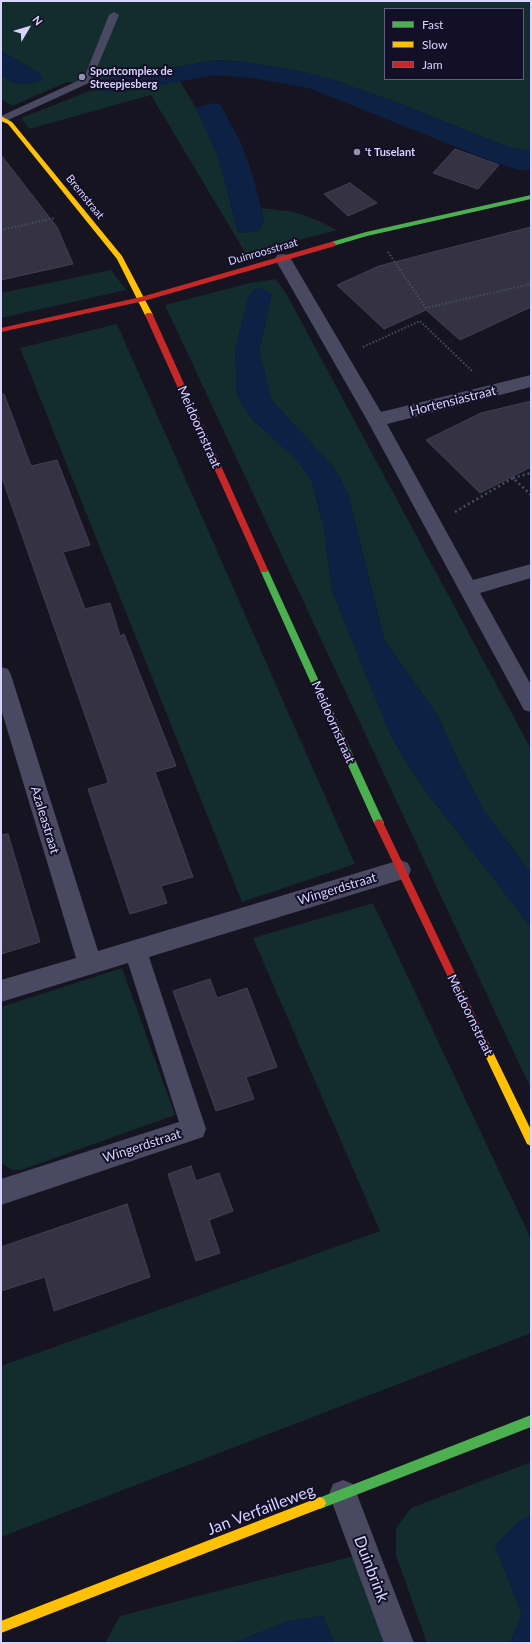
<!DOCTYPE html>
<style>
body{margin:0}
#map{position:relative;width:532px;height:1644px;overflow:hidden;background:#161421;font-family:Lato,sans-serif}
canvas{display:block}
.frame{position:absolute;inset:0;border:2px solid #d9d4ff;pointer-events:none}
.legend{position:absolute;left:384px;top:8px;width:140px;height:72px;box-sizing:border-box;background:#130f26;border:1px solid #625e7d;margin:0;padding:5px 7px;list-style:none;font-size:12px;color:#d9d4ff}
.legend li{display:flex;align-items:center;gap:8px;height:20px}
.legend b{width:20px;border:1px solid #625e7d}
.north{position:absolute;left:8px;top:8px;width:40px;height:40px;-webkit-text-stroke:3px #130f26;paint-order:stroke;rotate:52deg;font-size:11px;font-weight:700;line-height:16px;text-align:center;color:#d9d4ff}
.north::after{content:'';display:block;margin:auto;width:14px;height:18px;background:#d9d4ff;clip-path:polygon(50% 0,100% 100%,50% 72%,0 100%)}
</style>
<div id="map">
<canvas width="532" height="1644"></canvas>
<div class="frame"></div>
<ul class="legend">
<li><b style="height:5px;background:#4caf50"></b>Fast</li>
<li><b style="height:5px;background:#ffc107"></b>Slow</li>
<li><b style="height:5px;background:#c62828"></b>Jam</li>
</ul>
<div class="north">N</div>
</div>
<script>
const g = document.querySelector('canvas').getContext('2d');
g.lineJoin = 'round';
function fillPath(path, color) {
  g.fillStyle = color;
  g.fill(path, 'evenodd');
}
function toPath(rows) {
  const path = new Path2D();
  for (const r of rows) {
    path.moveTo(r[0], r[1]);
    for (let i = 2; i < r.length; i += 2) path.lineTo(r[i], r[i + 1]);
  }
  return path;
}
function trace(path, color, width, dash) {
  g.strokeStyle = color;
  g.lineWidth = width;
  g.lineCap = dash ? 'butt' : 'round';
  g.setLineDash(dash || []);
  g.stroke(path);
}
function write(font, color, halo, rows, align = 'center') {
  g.font = font + ' Lato,sans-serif';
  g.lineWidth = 4;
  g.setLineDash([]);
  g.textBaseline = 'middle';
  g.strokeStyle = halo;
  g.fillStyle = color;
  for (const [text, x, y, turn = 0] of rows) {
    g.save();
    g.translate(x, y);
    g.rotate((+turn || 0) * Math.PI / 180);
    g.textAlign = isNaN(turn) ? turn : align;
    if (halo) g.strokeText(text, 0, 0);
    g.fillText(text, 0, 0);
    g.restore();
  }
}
fillPath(toPath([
 [1,1,531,1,531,151,510,148,401,104,336,81,307,73,246,62,218,60,97,81,96,84,67,82,12,106,1,99,1,75,16,84,41,74,1,51],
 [385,9,523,9,523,79,385,79],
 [180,81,196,108,218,156,238,232,245,233,259,230,264,220,261,208,294,212,317,220,337,230,246,254,151,95,29,129,21,118,92,90,121,92],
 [111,270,126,290,1,318,1,293],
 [276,279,287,295,531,749,531,873,484,811,462,769,437,715,384,639,348,494,340,478,329,462,272,401,259,351,272,294,249,296,236,346,235,364,237,375,236,389,242,404,252,419,298,461,312,482,324,528,332,590,391,736,410,768,428,794,531,927,531,1089,165,305,250,283],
 [117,324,355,864,242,902,20,348],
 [373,903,531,1239,531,1333,1,1537,1,1366,380,1231,253,938],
 [122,968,175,1115,21,1170,12,1170,1,1163,1,1007],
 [531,1462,531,1516,519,1521,495,1546,522,1614,510,1643,427,1643,396,1555,396,1528,411,1508],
 [354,1556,387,1643,334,1643,323,1616,286,1622,234,1643,105,1643,120,1616]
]), '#132c2d');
fillPath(toPath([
 [1,51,41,74,43,80,31,84,16,84,1,75],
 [218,60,246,62,307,73,336,81,401,104,510,148,531,151,531,170,519,170,493,162,309,88,253,78,215,75,121,92,92,90,97,81],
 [213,103,220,104,241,143,253,176,264,220,259,230,245,233,238,232,218,156,196,108],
 [260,288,272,294,259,351,272,401,329,462,340,478,348,494,384,639,437,715,462,769,484,811,531,873,531,927,428,794,410,768,391,736,332,590,324,528,312,482,298,461,252,419,242,404,236,389,237,375,235,364,236,346,249,296,254,289],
 [531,1516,531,1643,510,1643,522,1614,495,1546,519,1521],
 [323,1616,334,1643,234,1643,286,1622]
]), '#0d2144');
const building = toPath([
 [455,149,499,165,478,189,433,173,455,149],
 [1,155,57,227,73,264,1,280,1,155],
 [350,183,377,203,348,216,324,194,350,183],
 [531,227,531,307,460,340,426,310,384,329,337,285,379,266,531,227],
 [1,394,4,394,31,466,57,460,90,545,63,552,85,609,110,603,120,636,124,634,176,766,155,772,193,877,161,886,167,903,130,914,88,789,108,783,106,775,1,475,1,394],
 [531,401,531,467,480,493,426,440,481,413,531,401],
 [8,834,40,942,1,954,1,835,8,834],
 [210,979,217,998,247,988,277,1067,246,1077,254,1099,216,1111,173,991,210,979],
 [191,1166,196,1181,219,1173,233,1211,209,1220,220,1253,196,1261,168,1174,191,1166],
 [127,1204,150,1277,54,1311,45,1277,1,1291,1,1247,127,1204]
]);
fillPath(building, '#343243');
trace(building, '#433f54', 1);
trace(toPath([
 [1,230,55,218],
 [388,252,426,308,531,284],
 [363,347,420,321,472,371]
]), '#44505f', 2, [1.5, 2]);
trace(toPath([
 [513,478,531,473],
 [455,512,513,478,531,495]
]), '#44505f', 2.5, [2, 3]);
fillPath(toPath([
 [114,12,119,15,91,82,6,121,1,121,1,116,84,78,109,15,114,12]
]), '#4a4962');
fillPath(toPath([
 [283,254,289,255,291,259,381,412,531,375,531,387,387,424,473,580,531,564,531,578,480,593,531,685,531,712,524,710,367,420,275,259,277,255,283,254],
 [1,667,8,669,11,675,98,951,400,860,408,863,411,870,408,877,400,880,149,957,206,1129,203,1137,1,1205,1,1179,179,1122,128,963,1,1002,1,980,76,958,1,709,1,667],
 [343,1480,353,1484,414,1643,384,1643,329,1494,333,1484,343,1480]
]), '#4a4962');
fillPath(toPath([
 [531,195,531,199,367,236,333,246,330,244,331,242,366,232,531,195],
 [264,567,268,570,384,823,382,826,376,826,374,823,260,570,264,567],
 [531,1415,531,1427,320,1509,316,1507,314,1503,316,1499,531,1415]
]), '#4caf50');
fillPath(toPath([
 [1,116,12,122,122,256,153,315,151,317,147,317,145,315,117,259,8,124,1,121,1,116],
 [485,1040,488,1042,531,1130,531,1146,527,1144,480,1045,482,1042,485,1040],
 [320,1497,324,1499,326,1503,324,1507,1,1633,1,1621,320,1497]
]), '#ffc107');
fillPath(toPath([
 [331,242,333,242,336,244,335,246,144,301,1,332,1,328,141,297,331,242],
 [147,313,151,313,153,315,268,570,267,572,261,572,260,570,145,315,147,313],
 [379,819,382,820,488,1042,490,1045,488,1048,485,1050,482,1048,374,823,376,820,379,819]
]), '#c62828');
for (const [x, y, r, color] of [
 [82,77,4,"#9591b1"],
 [357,152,4,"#9591b1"]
]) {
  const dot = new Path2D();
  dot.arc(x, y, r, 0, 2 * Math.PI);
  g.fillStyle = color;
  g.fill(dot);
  trace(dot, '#130f26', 1.5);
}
write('bold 11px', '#d9d4ff', '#130f26', [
 ["Sportcomplex de",90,71],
 ["Streepjesberg",90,84],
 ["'t Tuselant",365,152]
], 'left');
write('11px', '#d9d4ff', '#130f26', [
 ["Bremstraat",85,197,51],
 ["Duinroosstraat",263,252,-16]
]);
write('13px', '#d9d4ff', '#130f26', [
 ["Hortensiastraat",453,401,-14],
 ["Meidoornstraat",199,427,66],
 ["Meidoornstraat",333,722,66],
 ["Azaleastraat",45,820,73],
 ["Wingerdstraat",337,889,-17],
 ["Meidoornstraat",470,1015,64],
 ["Wingerdstraat",142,1146,-18]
]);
write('16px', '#d9d4ff', '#130f26', [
 ["Jan Verfailleweg",261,1510,-21],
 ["Duinbrink",371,1569,69]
]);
</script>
